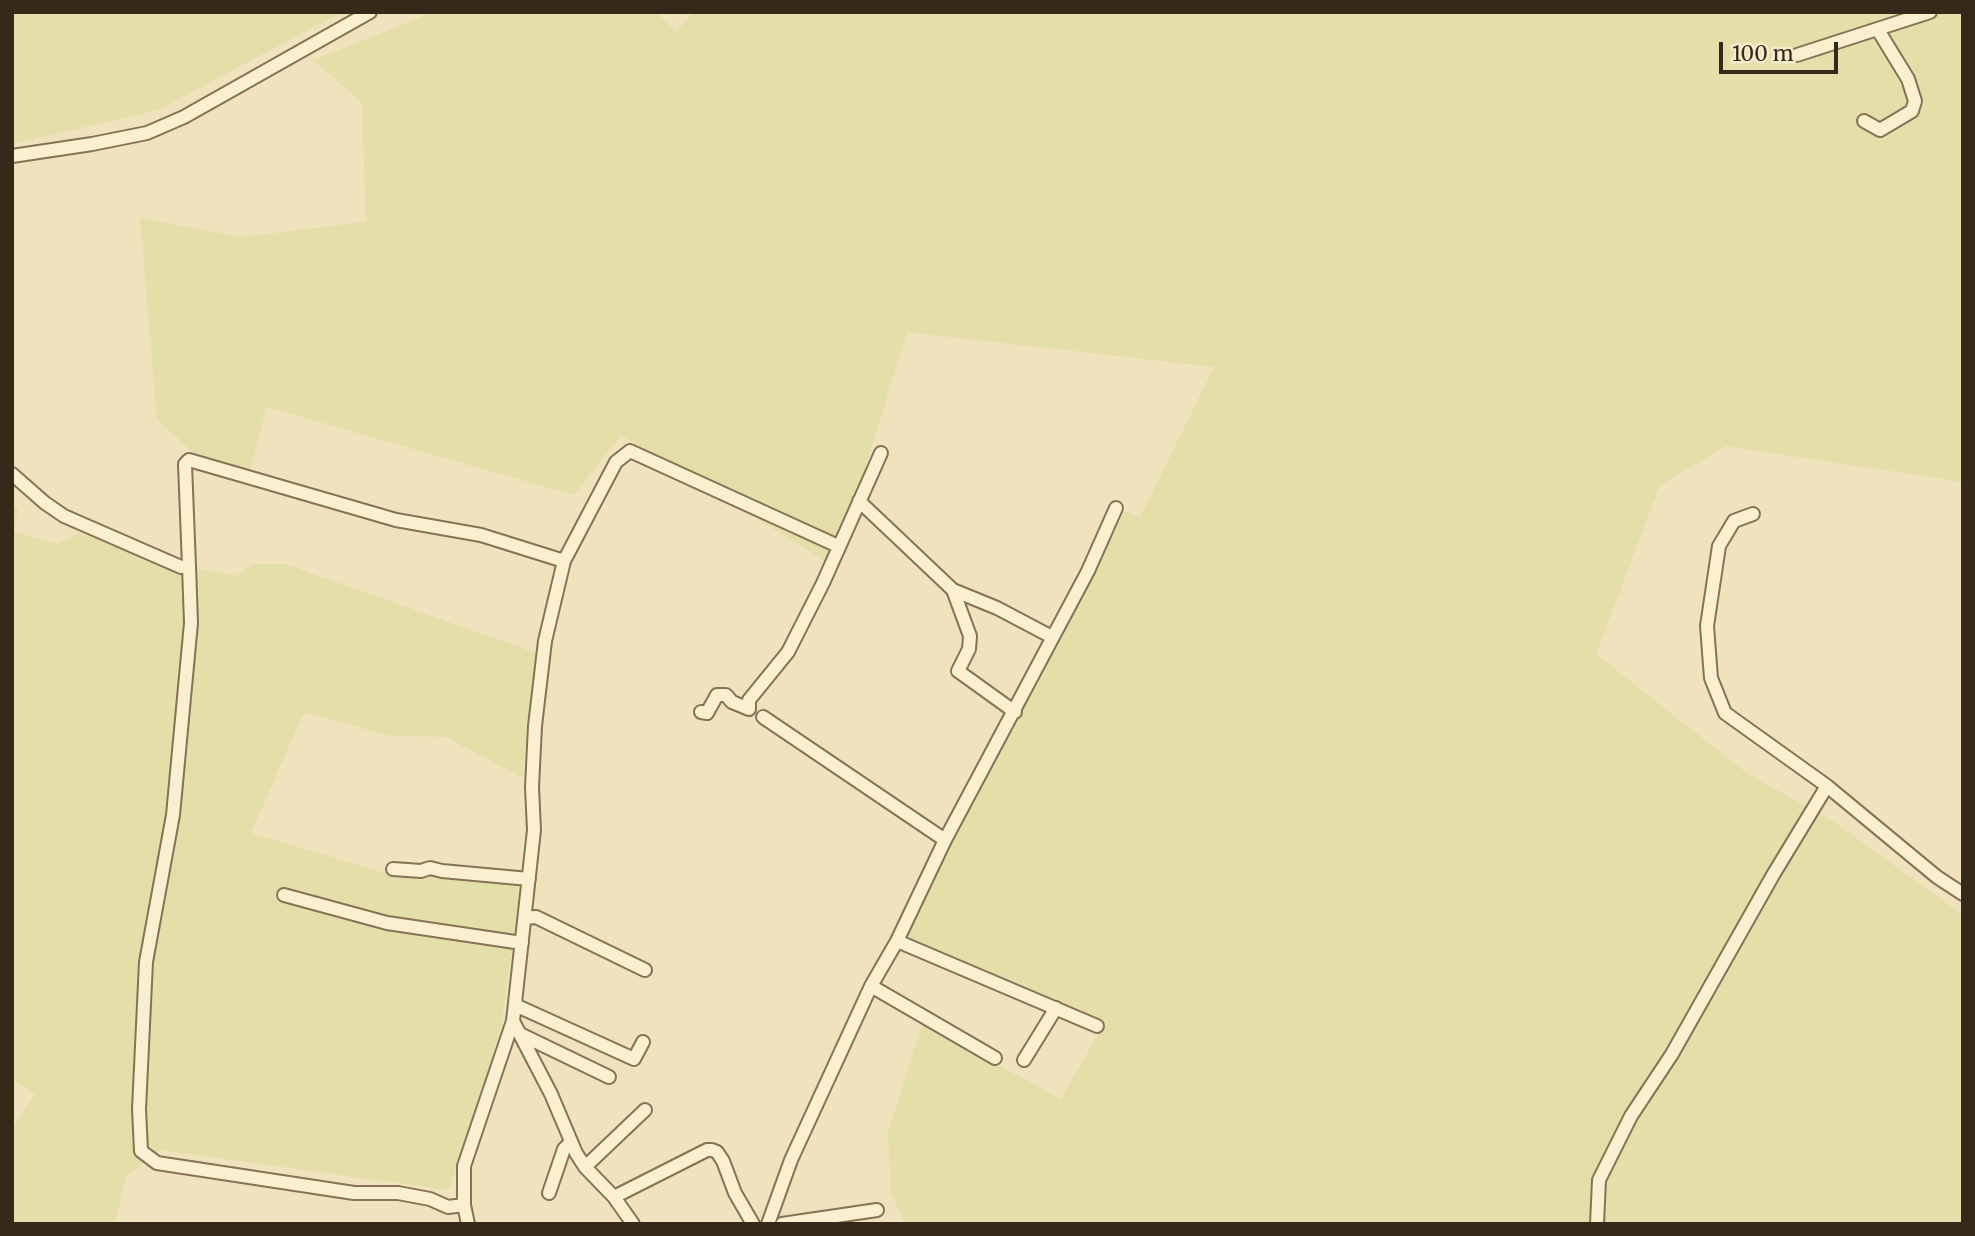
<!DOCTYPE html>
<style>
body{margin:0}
#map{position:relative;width:1975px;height:1236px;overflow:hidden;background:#efe2bc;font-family:Merriweather,serif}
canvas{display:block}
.frame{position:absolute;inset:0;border:14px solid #35291a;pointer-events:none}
.scale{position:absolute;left:1719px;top:42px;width:119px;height:32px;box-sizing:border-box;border:4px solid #35291a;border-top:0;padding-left:9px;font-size:21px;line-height:24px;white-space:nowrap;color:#35291a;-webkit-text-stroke:5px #f6eccb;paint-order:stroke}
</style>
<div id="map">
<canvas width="1975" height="1236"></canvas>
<div class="frame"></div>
<div class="scale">100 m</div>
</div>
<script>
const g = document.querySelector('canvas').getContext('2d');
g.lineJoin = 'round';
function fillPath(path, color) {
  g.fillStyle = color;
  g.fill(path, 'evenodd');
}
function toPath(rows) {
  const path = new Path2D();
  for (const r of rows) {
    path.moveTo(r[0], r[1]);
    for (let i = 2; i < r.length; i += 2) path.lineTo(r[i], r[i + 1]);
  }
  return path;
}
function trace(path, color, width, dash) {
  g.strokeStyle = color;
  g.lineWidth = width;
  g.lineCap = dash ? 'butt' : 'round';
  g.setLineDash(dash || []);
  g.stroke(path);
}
fillPath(toPath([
 [12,12,342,12,158,110,12,144],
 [434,12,656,12,676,32,694,12,1963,12,1963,482,1726,446,1660,485,1596,654,1748,774,1834,822,1963,915,1963,1224,905,1224,891,1192,888,1133,922,1024,1061,1099,1103,1026,903,936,968,805,1013,729,1125,511,1140,518,1214,367,907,332,835,567,621,435,574,495,267,407,249,473,200,458,157,420,140,218,241,237,366,222,362,103,314,60],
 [12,506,18,508,14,532,58,544,79,533,184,571,195,568,236,576,254,564,285,564,539,654,527,722,523,778,446,737,387,735,304,712,251,833,381,872,518,882,516,921,501,1028,449,1190,161,1150,126,1176,115,1224,12,1224,12,1130,35,1094,12,1080]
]), '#e4dea9');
const minor = toPath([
 [1797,55,1930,12],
 [1864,121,1880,130,1912,111,1915,101,1908,79,1878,30],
 [12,156,92,144,147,133,184,117,370,12],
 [12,474,45,503,64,516,181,567,189,566,185,464,189,460,396,520,481,535,564,561],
 [859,501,953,590,997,608,1052,637],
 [1753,514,1734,521,1719,546,1707,626,1711,678,1725,713,1827,786,1937,877,1963,894],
 [189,566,191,623,173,815,146,962,139,1109,141,1151,157,1163,354,1193,398,1193,430,1199,448,1207,464,1205],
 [953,590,970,636,969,649,958,671,1015,712],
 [701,712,707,713,717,695,726,695,732,702,749,709,749,700,788,652,823,583,881,453],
 [763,717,945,840],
 [393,869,421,871,430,868,442,871,529,879],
 [284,895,387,923,522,943],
 [525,918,536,917,645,970],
 [897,941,1097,1026],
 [871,986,995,1058],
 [515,1005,634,1059,643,1042],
 [522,1035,609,1077],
 [1024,1060,1056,1008],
 [585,1167,645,1110],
 [549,1193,564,1149,571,1142],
 [614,1197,707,1150,712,1150,717,1152,723,1161,735,1193,753,1224],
 [468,1224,464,1205,464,1166,513,1021],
 [633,1224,614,1197,585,1167,576,1153,551,1094,513,1021,534,830,532,787,535,726,545,641,564,561,616,462,630,451,838,546],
 [768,1224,791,1160,871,986,897,941,945,840,1088,571,1116,508],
 [782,1224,877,1210],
 [1597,1224,1599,1180,1631,1116,1672,1054,1773,875,1827,786]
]);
trace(minor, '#867255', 16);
trace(minor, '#faefcf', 12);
</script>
